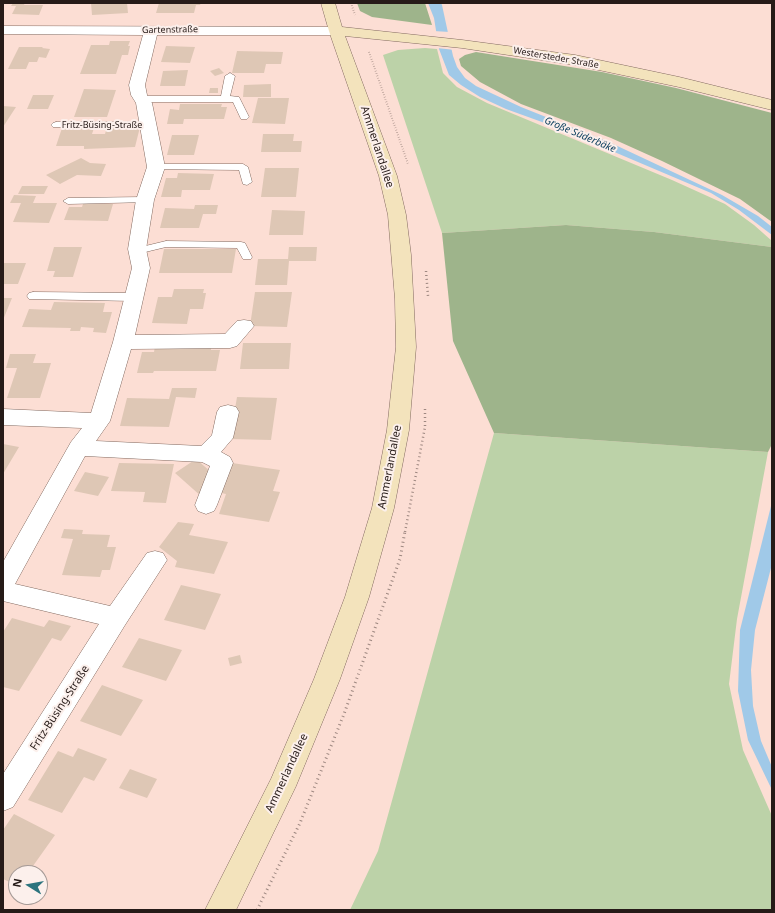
<!DOCTYPE html>
<meta charset="utf-8">
<style>
body{margin:0}
#map{position:relative;width:775px;height:913px;overflow:hidden;background:#fcded4;font-family:"Noto Sans",sans-serif}
canvas{display:block}
.frame{position:absolute;inset:0;border:4px solid #261b18;pointer-events:none}
.north{position:absolute;left:8px;top:865px;width:40px;height:40px;box-sizing:border-box;background:#fcf0ec;border:1px solid #a69b97;border-radius:50%;rotate:281deg;font-size:11px;font-weight:700;line-height:16px;text-align:center;color:#261b18}
.north::after{content:'';display:block;margin:auto;width:14px;height:18px;background:#2c747e;clip-path:polygon(50% 0,100% 100%,50% 72%,0 100%)}
</style>
<div id="map">
<canvas width="775" height="913"></canvas>
<div class="frame"></div>
<div class="north">N</div>
</div>
<script>
const g = document.querySelector('canvas').getContext('2d');
g.lineJoin = 'round';
function fillPath(path, color) {
  g.fillStyle = color;
  g.fill(path, 'evenodd');
}
function toPath(rows) {
  const path = new Path2D();
  for (const r of rows) {
    path.moveTo(r[0], r[1]);
    for (let i = 2; i < r.length; i += 2) path.lineTo(r[i], r[i + 1]);
  }
  return path;
}
function trace(path, color, width, dash) {
  g.strokeStyle = color;
  g.lineWidth = width;
  g.lineCap = dash ? 'butt' : 'round';
  g.setLineDash(dash || []);
  g.stroke(path);
}
function write(font, color, halo, rows, align = 'center') {
  g.font = font + ' "Noto Sans",sans-serif';
  g.lineWidth = 4;
  g.setLineDash([]);
  g.textBaseline = 'middle';
  g.strokeStyle = halo;
  g.fillStyle = color;
  for (const [text, x, y, turn = 0] of rows) {
    g.save();
    g.translate(x, y);
    g.rotate((+turn || 0) * Math.PI / 180);
    g.textAlign = isNaN(turn) ? turn : align;
    if (halo) g.strokeText(text, 0, 0);
    g.fillText(text, 0, 0);
    g.restore();
  }
}
fillPath(toPath([
 [425,48,437,49,443,73,457,87,487,103,672,180,725,204,754,225,772,241,772,247,654,232,566,225,442,233,383,55,398,50],
 [494,433,768,452,737,619,729,684,743,750,772,816,772,910,350,910,378,851]
]), '#bcd2a8');
fillPath(toPath([
 [357,3,425,3,432,25,372,17,360,11],
 [476,52,602,72,676,88,772,113,772,222,740,199,662,161,611,138,521,104,480,82,461,66,459,59,465,55],
 [566,225,654,232,772,247,772,444,768,452,494,433,453,341,442,233]
]), '#9eb48b');
fillPath(toPath([
 [428,3,441,3,442,5,453,56,457,67,465,78,476,86,521,107,611,143,722,195,758,216,772,227,772,235,739,210,711,193,553,126,506,109,480,97,461,85,449,75,439,49,434,18],
 [772,502,772,564,755,630,751,670,753,706,761,741,772,767,772,790,748,740,738,691,740,630]
]), '#a0c9e8');
fillPath(toPath([
 [433,31,450,32,455,50,437,48]
]), '#fcded4');
fillPath(toPath([
 [13,3,25,3,24,5,43,5,39,15,12,14,16,6,11,6],
 [91,3,127,3,128,13,92,15],
 [159,3,201,3,200,5,196,5,194,13,156,13],
 [110,41,130,41,128,46,130,46,128,55,122,55,116,74,80,74,91,45,109,45],
 [166,46,195,47,190,63,161,62],
 [19,47,43,47,42,48,50,49,46,58,39,57,37,62,29,62,26,69,8,69],
 [237,51,283,52,281,64,266,64,264,73,232,73],
 [219,68,224,73,215,76,210,71],
 [188,70,185,86,160,86,163,71],
 [271,84,271,97,243,97,244,85],
 [210,88,218,88,218,93,209,93],
 [84,89,116,90,107,117,74,117],
 [33,95,54,95,48,109,27,109],
 [258,98,289,98,285,124,252,123],
 [180,104,222,104,221,107,227,107,224,119,184,119,183,124,167,124,170,109,179,110],
 [3,106,16,107,3,127],
 [107,127,140,127,135,147,84,149,84,146,56,146,62,128,94,128,92,134,105,134],
 [263,134,294,134,293,141,302,141,301,152,261,152],
 [172,135,199,135,194,155,167,155],
 [81,158,90,163,106,164,101,176,77,175,60,184,46,175],
 [265,168,299,168,296,197,261,197],
 [178,173,214,174,210,190,182,190,181,197,161,197,166,178,177,178],
 [22,186,48,186,44,194,18,194],
 [14,195,36,196,33,203,57,203,49,223,13,222,21,203,10,203],
 [83,204,113,204,108,221,64,220,69,207,82,207],
 [195,205,218,205,216,214,203,214,199,228,160,228,165,208,194,209],
 [272,210,305,211,303,235,269,235],
 [54,247,82,247,73,277,53,277,55,271,47,271],
 [289,247,317,247,316,261,289,261,287,285,255,285,258,259,288,259],
 [164,249,236,249,232,273,159,273],
 [3,263,26,263,18,284,3,284],
 [174,289,204,289,203,293,206,293,203,309,190,309,187,324,152,323,158,297,172,297],
 [255,292,292,292,287,327,250,326],
 [3,298,12,298,3,320],
 [54,302,105,303,103,312,112,312,106,333,93,332,94,328,81,327,80,331,70,331,71,328,22,327,29,309,51,310],
 [243,343,291,343,289,369,240,369],
 [155,346,211,347,211,350,220,350,216,371,154,371,153,373,137,373,142,352,154,352],
 [10,354,36,354,33,363,51,363,40,398,7,398,17,368,6,368],
 [172,388,197,388,195,398,176,397,169,427,120,426,127,398,169,399],
 [237,397,277,398,271,440,230,439],
 [3,444,19,447,3,474],
 [196,459,211,472,202,497,175,473],
 [119,463,174,464,166,503,143,502,145,492,111,491],
 [232,463,280,470,273,491,280,492,269,522,219,514,226,494,221,493],
 [85,472,109,477,98,496,74,491],
 [178,522,194,524,189,535,228,542,214,574,175,567,177,561,159,547],
 [64,529,83,530,82,534,110,535,107,547,116,547,110,570,102,570,100,577,62,575,73,539,61,538],
 [181,585,221,594,205,630,164,620],
 [12,618,44,627,49,620,71,626,61,641,52,638,19,691,3,687,3,632],
 [139,638,182,650,166,681,122,667],
 [240,655,242,663,230,666,228,658],
 [102,685,143,700,121,736,80,721],
 [78,748,107,759,94,781,84,777,62,813,28,800,58,751,73,757],
 [130,769,157,779,147,798,119,788],
 [14,814,55,835,28,873,16,873,16,885,3,879,3,830]
]), '#dec7b5');
const lane = toPath([
 [230,73,235,76,230,96,239,97,249,117,247,119,241,119,233,102,141,102,136,99,141,96,221,96,225,76,230,73],
 [56,122,148,122,153,125,148,128,53,127,51,125,53,123,56,122],
 [156,164,243,164,248,167,252,182,247,185,243,184,239,170,152,169,151,167,156,164],
 [145,197,149,198,150,200,149,202,68,204,63,201,68,198,145,197],
 [166,241,241,242,245,243,252,257,251,259,243,259,237,248,166,247,137,254,132,251,133,249,166,241],
 [33,292,134,293,138,294,140,297,138,300,134,301,29,299,27,296,29,293,33,292]
]);
const street = toPath([
 [3,26,336,27,341,28,343,31,341,34,336,35,157,35,145,85,147,95,152,103,165,167,154,200,146,249,150,268,135,335,225,334,237,321,244,320,251,321,254,326,237,346,230,348,131,349,110,421,96,441,201,446,212,435,217,412,220,407,228,405,236,407,239,412,233,438,221,452,230,457,233,463,217,505,214,511,206,514,198,511,195,505,210,466,202,462,85,456,15,584,110,606,147,553,155,551,163,553,167,560,125,625,13,807,3,811,3,774,99,624,3,601,3,562,71,442,82,428,3,425,3,409,91,413,113,342,132,268,128,249,136,200,147,167,136,103,131,95,129,85,143,35,3,34,3,26]
]);
const secondary = toPath([
 [321,3,335,3,342,27,462,40,575,55,679,77,772,100,772,110,679,87,575,65,462,48,345,36,397,176,406,215,411,255,416,347,409,430,394,508,369,597,340,679,296,786,236,910,205,910,271,779,314,679,345,597,372,508,387,430,396,347,395,299,388,215,379,176,329,31,321,3]
]);
trace(lane, '#836a60', 1);
trace(street, '#836a60', 1);
trace(secondary, '#836a60', 1);
trace(toPath([
 [351,3,355,15],
 [369,52,408,164]
]), '#9e8881', 2, [0.5, 2]);
trace(toPath([
 [426,271,428,296],
 [405,532,425,427,425,407]
]), '#9e8881', 2.5, [1, 3]);
trace(toPath([
 [257,910,300,823,344,714,400,559,405,531]
]), '#9e8881', 3, [1, 3.5]);
fillPath(lane, '#fff');
fillPath(street, '#fff');
fillPath(secondary, '#f3e3bc');
write('9px', '#261b18', '#fcf0ec', [
 ["Gartenstraße",170,30,-1],
 ["Westersteder Straße",556,58,10],
 ["Fritz-Büsing-Straße",102,125]
]);
write('italic 10px', '#134462', '#fcf0ec', [
 ["Große Süderbäke",580,135,23]
]);
write('11px', '#261b18', '#fcf0ec', [
 ["Ammerlandallee",377,147,72],
 ["Ammerlandallee",390,467,-79],
 ["Fritz-Büsing-Straße",60,708,-57],
 ["Ammerlandallee",287,773,-65]
]);
</script>
